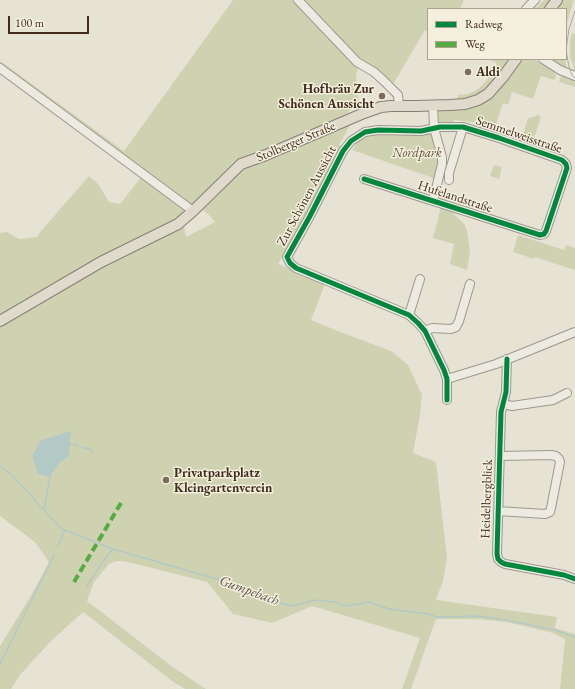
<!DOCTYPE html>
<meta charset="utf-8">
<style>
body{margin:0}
#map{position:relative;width:575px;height:689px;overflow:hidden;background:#e7e3d4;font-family:"EB Garamond",serif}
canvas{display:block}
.legend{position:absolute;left:427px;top:8px;width:140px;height:52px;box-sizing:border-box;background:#f5efde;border:1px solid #ada191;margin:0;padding:5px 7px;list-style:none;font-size:12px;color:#402b1d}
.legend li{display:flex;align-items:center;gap:8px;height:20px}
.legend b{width:20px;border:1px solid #ada191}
.scale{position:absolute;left:8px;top:16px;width:81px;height:18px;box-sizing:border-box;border:2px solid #402b1d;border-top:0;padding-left:5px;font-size:12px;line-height:14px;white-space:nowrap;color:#402b1d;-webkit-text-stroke:3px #f5efde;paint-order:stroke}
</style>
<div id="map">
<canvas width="575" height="689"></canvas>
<ul class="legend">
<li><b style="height:5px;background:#00873e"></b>Radweg</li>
<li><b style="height:5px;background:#56ab43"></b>Weg</li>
</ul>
<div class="scale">100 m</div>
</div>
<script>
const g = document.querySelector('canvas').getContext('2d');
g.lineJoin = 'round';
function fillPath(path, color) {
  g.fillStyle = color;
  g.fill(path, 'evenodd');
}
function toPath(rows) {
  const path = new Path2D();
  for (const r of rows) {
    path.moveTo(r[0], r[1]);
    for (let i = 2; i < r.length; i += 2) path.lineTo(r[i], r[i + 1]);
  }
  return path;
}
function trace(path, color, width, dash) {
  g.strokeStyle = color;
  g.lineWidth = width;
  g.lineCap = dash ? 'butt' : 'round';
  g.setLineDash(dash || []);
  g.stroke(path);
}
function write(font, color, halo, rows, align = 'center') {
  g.font = font + ' "EB Garamond",serif';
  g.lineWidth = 3;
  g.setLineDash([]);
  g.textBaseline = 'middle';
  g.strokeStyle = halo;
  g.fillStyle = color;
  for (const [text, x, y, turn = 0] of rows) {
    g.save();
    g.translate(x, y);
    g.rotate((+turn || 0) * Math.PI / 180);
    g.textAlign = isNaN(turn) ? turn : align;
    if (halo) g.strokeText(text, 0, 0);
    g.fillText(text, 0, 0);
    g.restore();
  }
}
fillPath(toPath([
 [233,0,464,0,460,9,428,9,428,32,425,30,394,83,361,59,356,74,359,107,348,111,350,125,339,145,342,146,298,229,278,264,325,284,311,320,338,331,391,351,408,365,422,395,420,415,413,453,436,462,447,558,443,581,436,600,557,617,555,628,575,634,575,689,560,689,565,639,553,633,507,622,475,619,436,619,411,689,402,689,420,638,312,606,272,623,233,614,207,582,124,561,117,561,109,564,94,582,87,601,170,665,206,689,185,689,172,681,83,612,50,642,20,675,11,689,0,689,0,646,32,594,49,562,35,542,0,516,0,233,7,232,19,239,37,237,41,231,89,176,99,185,109,202,120,204,142,176,0,71,0,61,124,151],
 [202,209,210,216,215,222,186,237,184,225],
 [69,456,59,464,50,477,38,474],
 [544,0,554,0,547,9,535,9],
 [562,0,574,0,566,26,566,9,554,9],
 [572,33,575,34,575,71,571,60,570,54,570,43],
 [488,59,511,59,492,86,477,96,457,101,458,95,468,94,477,90,487,80,497,63],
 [522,59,534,59,553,70,555,73,556,77,554,80,541,76,533,99,512,92,508,105,503,103,496,125,490,131,476,127,477,123,471,122,454,120,452,125,439,124,435,121,436,111,440,108,473,105],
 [550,59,565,59,567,70],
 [563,75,574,78,575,80,575,87,559,82,561,76],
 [539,114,539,116,541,117,532,145,521,141,528,118,533,117],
 [431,134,440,162,436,179,352,150,358,142,370,135],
 [494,165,502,167,499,179,490,176],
 [441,207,451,211,465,225,467,231,470,252,467,270,450,264,454,244,433,238],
 [518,235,564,250,566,245,575,248,575,270,535,257,534,259,513,252]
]), '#cfd2b1');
fillPath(toPath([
 [71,431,69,456,59,464,50,477,38,474,32,456,41,440]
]), '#b3c9c6');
trace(toPath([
 [68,443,78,446],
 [81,447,90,449,93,452],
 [0,466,12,475,44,510,62,529,65,530,113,549,217,579,255,596,292,606,315,600,335,602,344,606,360,604,369,602,389,609,428,614,437,617,477,616,506,620,555,630,575,637],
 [44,510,50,476],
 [57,548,65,530],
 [87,586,104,560,113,549],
 [0,664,54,555]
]), '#b3c9c6', 1.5);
const minor = toPath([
 [298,0,357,62,374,72,385,82,398,95,399,106],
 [526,9,535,0],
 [543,59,560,70,575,76],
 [0,68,193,211],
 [433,105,434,128,442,157,442,164,433,201],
 [364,179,540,235,544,234,546,231,567,168,566,164,562,160,499,138,463,127,440,127,421,131,378,130,365,132,351,141,343,151,310,216,287,257,290,263,296,268,409,315,418,323,425,331,444,370,447,379,447,400],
 [449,180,449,173,463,127],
 [409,315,420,279],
 [425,331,432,328,451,329,456,327,459,321,470,284],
 [507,359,506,392,501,412,497,554,498,559,501,562,505,564,564,575,575,579],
 [447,379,496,364,575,332],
 [503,404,512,406,553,400,567,393],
 [498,511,545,514,550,512,551,508,560,462,559,459,556,456,551,455,500,456]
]);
const major = toPath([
 [550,9,557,0],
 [0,321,101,262,178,224,193,211,241,164,266,155,364,113,381,107,391,106,416,106,450,105,465,104,478,100,488,94,503,77,516,59]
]);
trace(minor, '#9d988e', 10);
trace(major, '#857f75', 12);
trace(minor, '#edeae2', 8);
trace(major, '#e0dacd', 10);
trace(toPath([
 [575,11,569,29,566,50,569,67,572,75,575,78]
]), '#aeaaa3', 1);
trace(toPath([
 [74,582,121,503]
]), '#56ab43', 4, [8, 4]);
trace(toPath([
 [364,179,540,235,544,234,546,231,567,168,566,164,562,160,499,138,463,127,440,127,421,131,378,130,365,132,351,141,343,151,310,216,287,257,290,263,296,268,409,315,418,323,425,331,444,370,447,379,447,400],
 [507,359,506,392,501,412,497,554,498,559,501,562,505,564,564,575,575,579]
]), '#00873e', 5);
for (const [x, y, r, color] of [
 [468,72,4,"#7a6b5d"],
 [382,96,4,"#7a6b5d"],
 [166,480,4,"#7a6b5d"]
]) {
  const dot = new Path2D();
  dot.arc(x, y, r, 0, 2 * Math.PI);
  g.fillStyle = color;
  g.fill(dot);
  trace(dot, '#f5efde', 1.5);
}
write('bold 13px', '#402b1d', '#f5efde', [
 ["Aldi",476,72],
 ["Hofbräu Zur",374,89,"right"],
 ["Schönen Aussicht",374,104,"right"],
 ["Privatparkplatz",174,473],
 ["Kleingartenverein",174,488]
], 'left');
write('13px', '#402b1d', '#f5efde', [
 ["Semmelweisstraße",519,135,19],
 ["Stolberger Straße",296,142,-23],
 ["Zur Schönen Aussicht",307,196,-62],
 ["Hufelandstraße",455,197,18],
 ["Heidelbergblick",487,499,-88]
]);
write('italic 13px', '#5f513b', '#f5efde', [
 ["Nordpark",417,153]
]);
write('italic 14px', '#575046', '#f5efde', [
 ["Gumpebach",249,591,20]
]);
</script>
